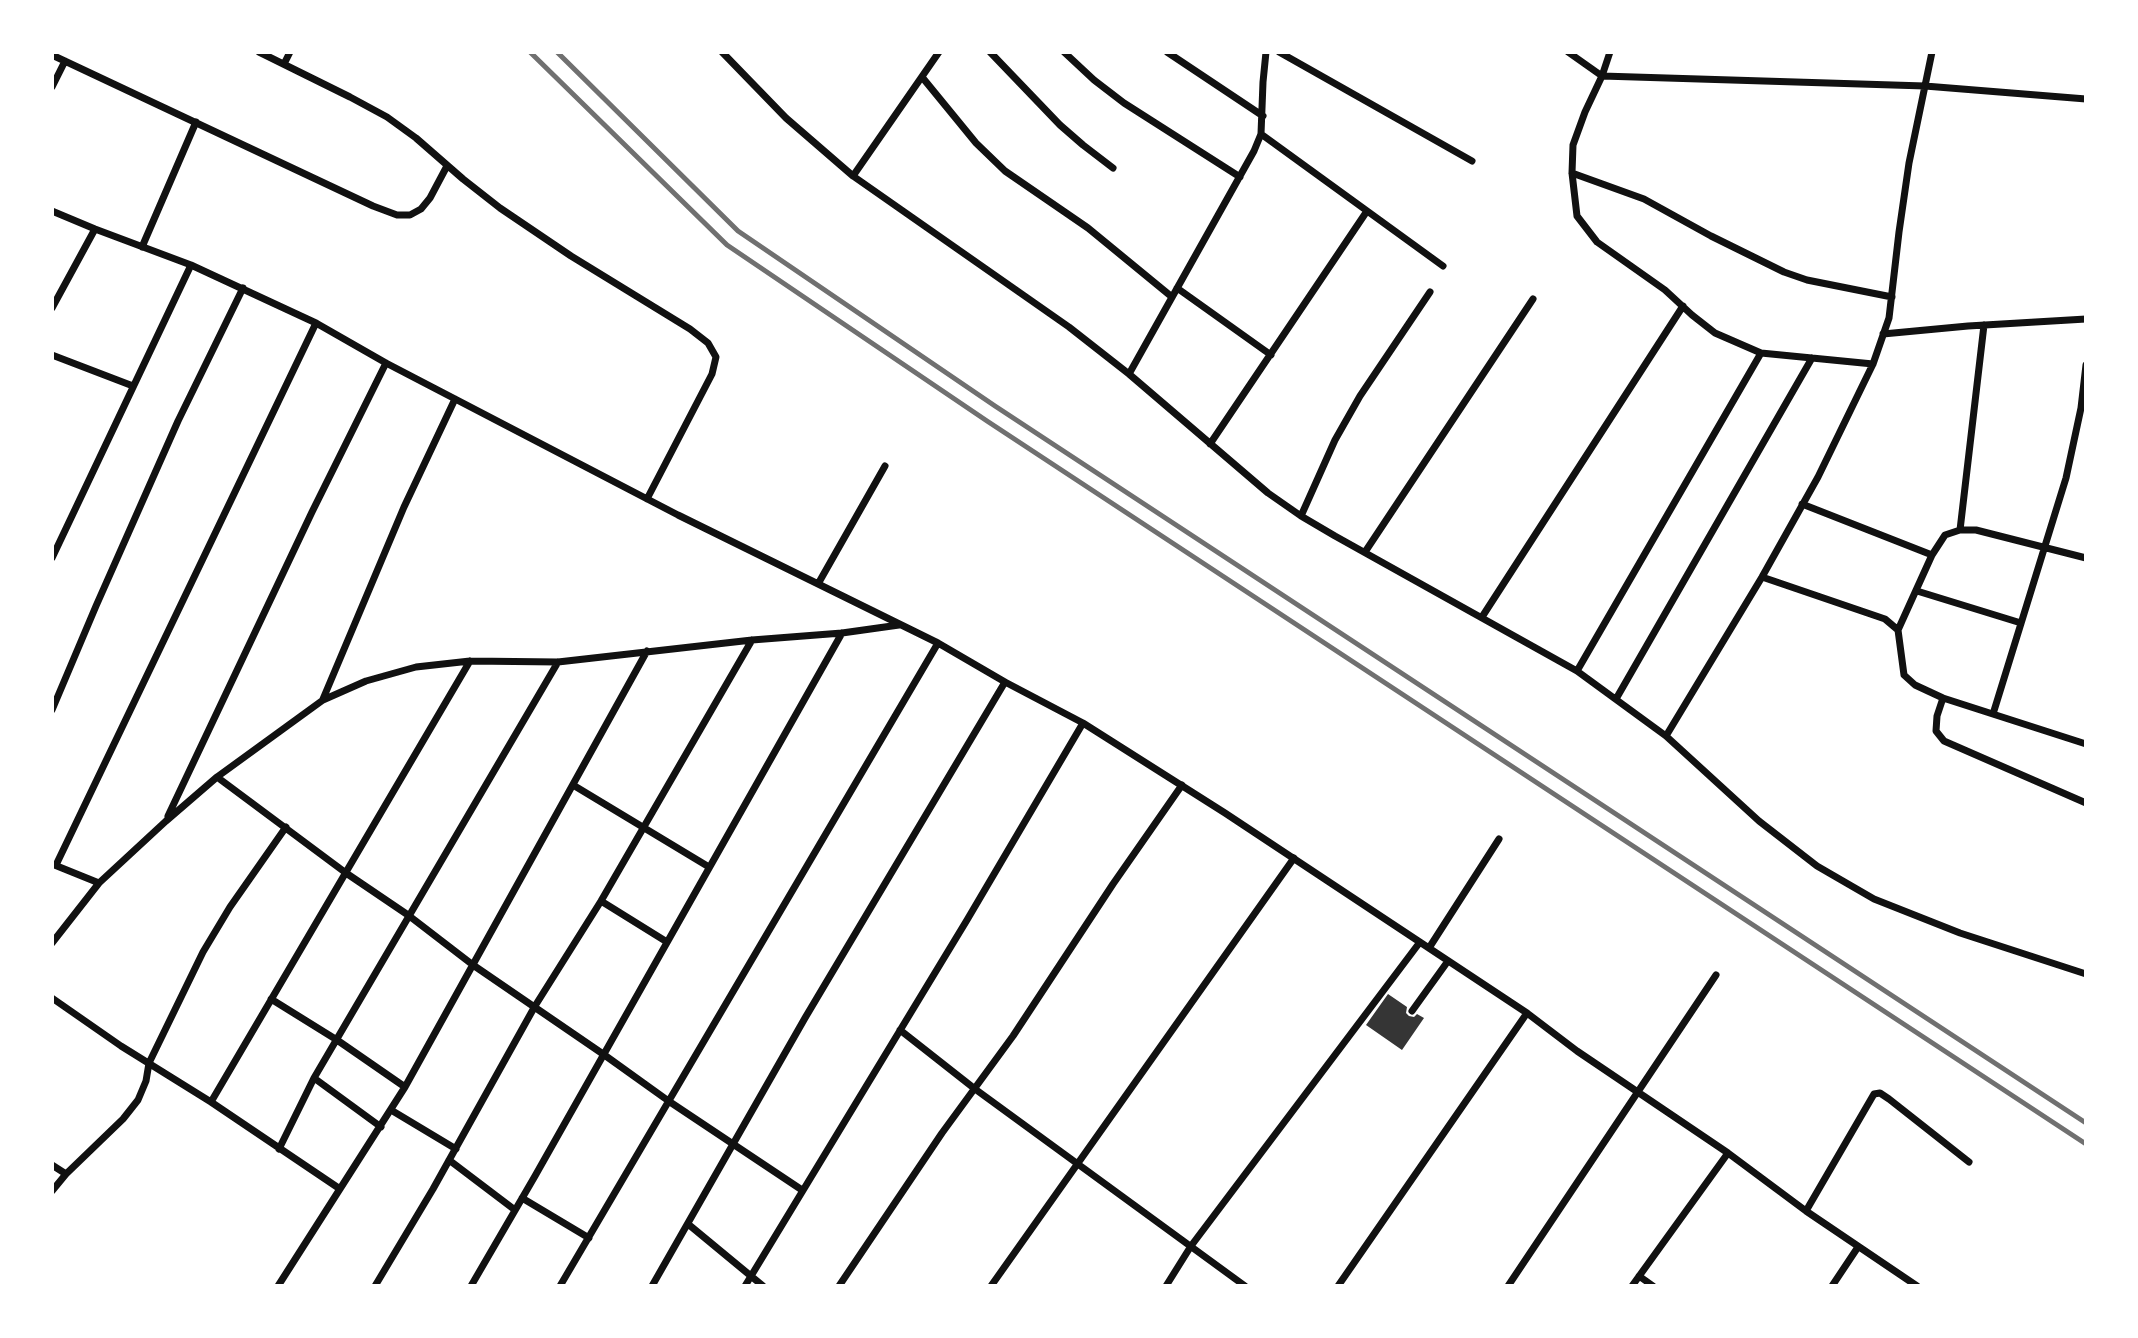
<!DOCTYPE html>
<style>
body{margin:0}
#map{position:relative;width:2138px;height:1338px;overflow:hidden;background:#fff;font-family:"Space Grotesk",sans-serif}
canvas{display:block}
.frame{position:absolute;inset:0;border:54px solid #fff;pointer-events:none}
</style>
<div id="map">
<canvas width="2138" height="1338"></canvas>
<div class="frame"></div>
</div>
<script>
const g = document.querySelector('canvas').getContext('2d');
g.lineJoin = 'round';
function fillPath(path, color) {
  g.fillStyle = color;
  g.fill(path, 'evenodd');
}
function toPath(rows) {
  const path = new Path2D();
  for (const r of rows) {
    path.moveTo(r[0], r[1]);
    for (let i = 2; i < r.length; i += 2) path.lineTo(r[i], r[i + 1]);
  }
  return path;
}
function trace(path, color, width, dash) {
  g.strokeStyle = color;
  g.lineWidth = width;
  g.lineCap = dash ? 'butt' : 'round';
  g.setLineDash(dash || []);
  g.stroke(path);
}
fillPath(toPath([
 [1388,994,1407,1007,1406,1013,1409,1016,1414,1017,1417,1014,1424,1018,1402,1050,1366,1025]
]), '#353535');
trace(toPath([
 [259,52,350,97,387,117,416,138,463,179,500,208,571,256,690,329,708,343,716,357,712,374,647,499],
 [722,52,786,118,853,176,1069,327,1129,374,1268,493,1301,516,1335,536,1577,671,1666,736,1759,821,1817,866,1874,899,1960,933,2086,974],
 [990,52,1060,125,1083,145,1113,168],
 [1064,52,1094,80,1124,103,1240,177],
 [1167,52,1263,116],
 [1279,52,1472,161],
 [1568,52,1602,76,1925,86,2086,99],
 [1610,52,1602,76,1585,112,1573,145,1572,173,1577,216,1597,242,1665,290,1692,315,1715,333,1761,353,1873,364],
 [52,55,373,206,397,215,410,215,421,209,430,198,447,166],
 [284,64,290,52],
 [922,77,976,143,1005,171,1088,228,1172,297],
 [52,87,65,61],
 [1261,134,1443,266],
 [1572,173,1644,199,1711,236,1784,272,1807,280,1892,297],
 [853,176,939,52],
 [52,211,95,229,191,265,316,323,386,363,678,515,938,643,1005,682,1083,723,1225,813,1527,1013,1577,1051,1728,1153,1806,1211,1917,1286],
 [142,247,196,122],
 [1177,288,1271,355],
 [52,308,95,229],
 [1883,334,1968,326,2086,319],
 [52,355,133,386],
 [1129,374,1254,151,1261,134,1263,82,1266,52],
 [1210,444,1367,211],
 [1802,504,1932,555],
 [1301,516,1335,440,1360,396,1430,292],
 [1960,530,1984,325],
 [1365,552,1533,299],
 [52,558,191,265],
 [1762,577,1885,619,1898,630,1904,675,1915,685,1943,698,2086,744],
 [818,584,885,466],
 [1917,591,2021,623],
 [1482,617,1683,306],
 [1898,630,1932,555,1945,535,1960,530,1976,530,2086,558],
 [1577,671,1761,353],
 [1943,698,1937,716,1936,731,1944,741,2086,803],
 [323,699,404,507,455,399],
 [1616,699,1812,358],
 [52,710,96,606,178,421,243,288],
 [1993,714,2066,478,2081,408,2086,365],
 [1666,736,1762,577,1818,477,1873,364,1889,318,1899,232,1909,163,1932,52],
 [217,777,346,873,408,915,473,965,603,1054,670,1102,802,1190],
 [573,785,709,867],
 [168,816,312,512,386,363],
 [52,864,99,883,166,821,217,777,323,700,366,681,416,667,470,661,558,662,752,640,842,633,899,625],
 [56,865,316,323],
 [601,901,667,942],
 [52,943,99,883],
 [1429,948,1499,839],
 [52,998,121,1046,211,1102,340,1189],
 [271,999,337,1040,405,1087],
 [1412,1011,1448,961],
 [900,1030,975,1089,1245,1286],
 [314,1078,381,1127],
 [211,1102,470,661],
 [391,1110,456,1149],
 [279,1149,314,1078,558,662],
 [449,1160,515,1210],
 [52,1165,66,1174],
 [52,1191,66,1174,123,1119,138,1100,146,1081,149,1063,203,952,230,907,286,827],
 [522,1198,589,1238],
 [1806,1211,1874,1094,1880,1093,1889,1099,1969,1162],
 [688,1224,763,1286],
 [1639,1276,1653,1286],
 [278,1286,405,1087,647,651],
 [375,1286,433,1189,535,1006,601,901,752,640],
 [471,1286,535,1176,842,633],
 [560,1286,938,643],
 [652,1286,805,1018,1005,682],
 [745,1286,967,920,1083,723],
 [839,1286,942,1133,1013,1036,1113,884,1182,785],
 [991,1286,1294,858],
 [1166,1286,1191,1246,1420,942],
 [1338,1286,1527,1013],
 [1508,1286,1716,975],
 [1632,1286,1728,1153],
 [1832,1286,1858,1247]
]), '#111', 7);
trace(toPath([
 [530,52,727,245,987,421,2086,1144],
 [557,52,738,231,995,406,2086,1123]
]), '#707070', 5);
</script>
